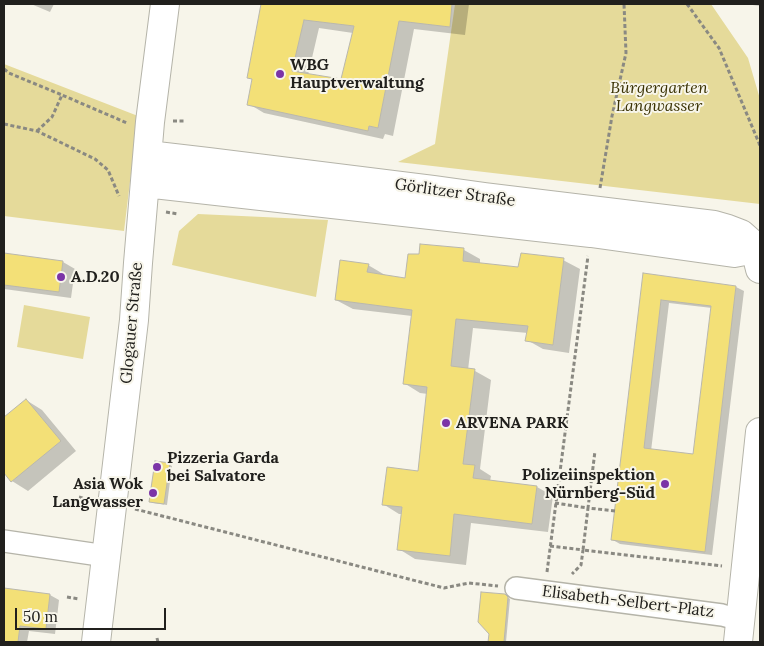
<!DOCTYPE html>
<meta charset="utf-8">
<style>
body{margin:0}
#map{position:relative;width:764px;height:646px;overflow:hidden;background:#f7f5ea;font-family:Lora,serif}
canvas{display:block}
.frame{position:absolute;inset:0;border:5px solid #21201d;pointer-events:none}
.scale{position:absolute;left:15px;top:608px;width:151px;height:22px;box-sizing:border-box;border:2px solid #21201d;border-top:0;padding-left:6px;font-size:15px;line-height:18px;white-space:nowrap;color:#21201d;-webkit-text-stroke:4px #f7f5ea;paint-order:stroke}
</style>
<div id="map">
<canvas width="764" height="646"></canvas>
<div class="frame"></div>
<div class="scale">50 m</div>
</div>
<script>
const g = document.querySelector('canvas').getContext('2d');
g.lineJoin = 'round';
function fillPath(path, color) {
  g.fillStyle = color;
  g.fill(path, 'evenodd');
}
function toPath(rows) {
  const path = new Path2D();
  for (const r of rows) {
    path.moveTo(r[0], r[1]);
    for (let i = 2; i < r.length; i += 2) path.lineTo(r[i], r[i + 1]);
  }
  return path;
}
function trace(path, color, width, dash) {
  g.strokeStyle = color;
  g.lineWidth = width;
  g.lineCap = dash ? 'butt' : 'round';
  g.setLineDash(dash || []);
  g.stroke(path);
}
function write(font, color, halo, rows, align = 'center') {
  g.font = font + ' Lora,serif';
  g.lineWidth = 4;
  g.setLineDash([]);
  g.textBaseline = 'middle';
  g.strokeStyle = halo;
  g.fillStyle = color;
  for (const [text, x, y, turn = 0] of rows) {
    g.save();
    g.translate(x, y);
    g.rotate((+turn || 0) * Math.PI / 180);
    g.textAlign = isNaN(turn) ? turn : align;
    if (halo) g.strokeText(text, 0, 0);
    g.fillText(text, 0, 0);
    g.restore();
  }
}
fillPath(toPath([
 [455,4,711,4,748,58,760,99,760,204,398,162,435,144],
 [4,64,138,116,124,231,4,216],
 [198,214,328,220,316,297,172,265,179,231],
 [24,305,90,317,83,359,17,347]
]), '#e5da9a');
fillPath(toPath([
 [31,4,54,4,50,12],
 [263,4,398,4,414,6,414,4,469,4,465,35,414,29,393,136,385,134,383,139,264,113,249,104,254,80,248,77],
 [319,28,353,33,341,81,308,75],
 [745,4,760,4,760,6],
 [421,245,464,250,480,259,480,264,520,268,563,260,580,269,569,353,543,349,527,340,528,333,473,328,468,370,475,371,491,380,480,469,491,476,490,481,537,487,553,496,548,532,471,523,466,565,415,559,399,549,403,514,399,514,383,504,419,473,428,394,420,393,404,383,412,316,353,309,336,300,368,265,385,275,384,276,406,280,420,256],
 [4,254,63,262,75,269,71,298,4,289],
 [644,275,736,287,744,291,712,555,620,544,613,540],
 [669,303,712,308,694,456,651,451],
 [26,400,42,410,76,451,28,491,12,481,4,471,4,418],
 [170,465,172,466,167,505,153,503,150,501],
 [4,590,50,595,59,600,55,634,29,631,27,642,4,642],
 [505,595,510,599,506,642,489,642,490,634]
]), '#0003');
const building = toPath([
 [261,4,452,4,450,27,399,21,378,128,369,126,368,131,247,105,252,79,247,78,261,4],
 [304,20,354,26,341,79,292,71,304,20],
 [420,244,464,248,463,261,518,267,521,253,564,258,553,345,525,341,528,326,456,319,451,366,475,369,463,464,475,465,473,478,537,486,532,524,454,514,450,556,397,550,402,507,382,505,387,467,418,471,427,387,403,384,412,310,335,300,340,260,369,264,367,272,405,278,408,254,419,254,420,244],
 [4,253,63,261,59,292,4,285,4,253],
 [643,273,736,286,705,552,611,540,643,273],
 [661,300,711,306,693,454,644,448,661,300],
 [26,399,61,441,11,482,4,473,4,417,26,399],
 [155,461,170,463,164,504,149,502,155,461],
 [4,588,50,594,46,629,20,626,18,642,4,642,4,588],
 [481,592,505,594,508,597,504,642,488,642,489,634,478,622,481,592]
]);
fillPath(building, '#f3e077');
trace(building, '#b9b7ad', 1);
const street = toPath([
 [4,541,106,556],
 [516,588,722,615,740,620]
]);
const secondary = toPath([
 [148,155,208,162,433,190,485,197,714,225,728,229,741,234,750,242,755,249,760,269],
 [145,183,591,233,734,253,755,249],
 [96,642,134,320,138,263,150,122,165,4],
 [738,642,760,432]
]);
trace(street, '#b5b4a9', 24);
trace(secondary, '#b5b4a9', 30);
trace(toPath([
 [687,4,719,48,759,143,760,147],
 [4,69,9,73,62,95],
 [173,121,184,121],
 [4,124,37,131,95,159,108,170,119,196],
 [37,131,52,117,62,95,127,123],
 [600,188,612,116,626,53,624,4],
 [166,212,178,214],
 [79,497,89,500],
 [555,503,588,508,595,451],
 [135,509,444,588,469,583,498,586],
 [615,511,588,508,583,550,722,566],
 [550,546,583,550,581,565,572,574],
 [547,572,588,256],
 [67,597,79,599],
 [157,638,158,642]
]), '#8a8982', 3, [4, 2.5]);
trace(street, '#fff', 21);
trace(secondary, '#fff', 28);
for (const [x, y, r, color] of [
 [280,74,5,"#7b34a7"],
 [61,277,5,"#7b34a7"],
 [446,423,5,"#7b34a7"],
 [157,467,5,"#7b34a7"],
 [665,484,5,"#7b34a7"],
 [153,493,5,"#7b34a7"]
]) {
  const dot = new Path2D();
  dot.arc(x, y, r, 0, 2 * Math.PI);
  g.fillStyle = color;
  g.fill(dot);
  trace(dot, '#f7f5ea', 2);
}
write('bold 16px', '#21201d', '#f7f5ea', [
 ["WBG",290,65],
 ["Hauptverwaltung",290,83],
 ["A.D.20",71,277],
 ["ARVENA PARK",456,423],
 ["Pizzeria Garda",167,458],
 ["bei Salvatore",167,476],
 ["Polizeiinspektion",655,475,"right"],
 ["Nürnberg-Süd",655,493,"right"],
 ["Asia Wok",143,484,"right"],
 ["Langwasser",143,502,"right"]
], 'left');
write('italic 16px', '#3a3203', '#f7f5ea', [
 ["Bürgergarten",659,88],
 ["Langwasser",659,106]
]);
write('16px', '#21201d', '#f7f5ea', [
 ["Görlitzer Straße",455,193,8],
 ["Glogauer Straße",132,323,-85],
 ["Elisabeth-Selbert-Platz",628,602,7]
]);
</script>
